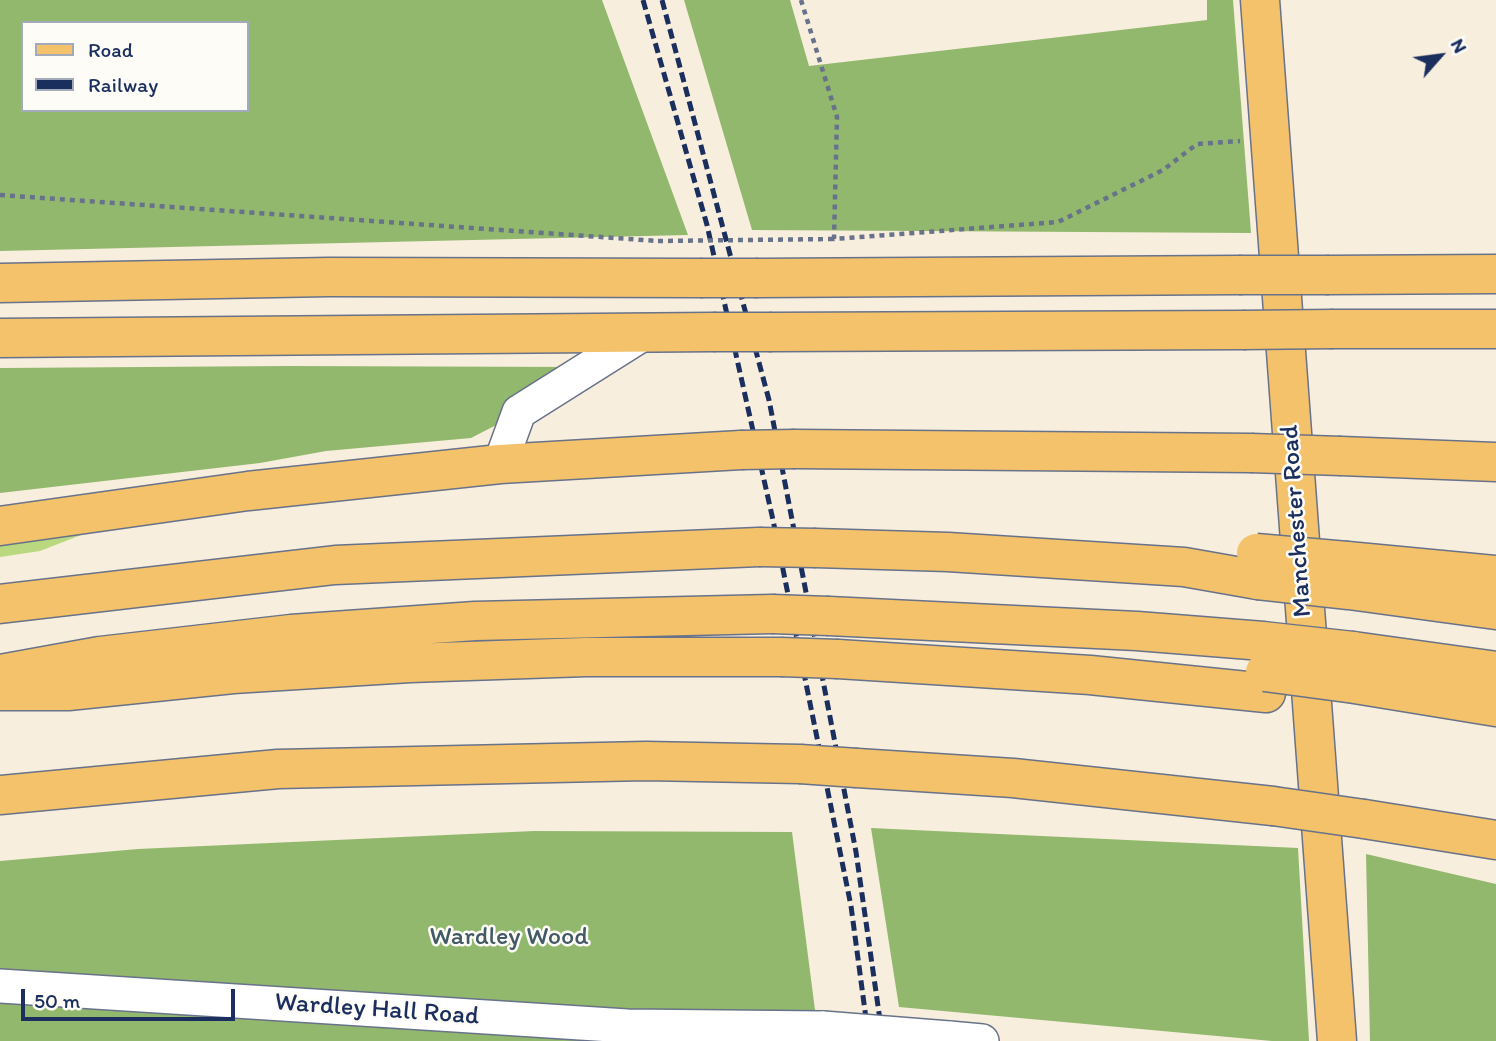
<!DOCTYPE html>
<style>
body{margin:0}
#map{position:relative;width:1496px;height:1041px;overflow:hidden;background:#f8eedd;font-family:Itim,sans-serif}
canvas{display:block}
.legend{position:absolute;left:21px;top:21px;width:228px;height:91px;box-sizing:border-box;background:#fdfcf7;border:2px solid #a3aaba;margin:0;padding:9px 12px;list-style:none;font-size:21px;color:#1b2f5e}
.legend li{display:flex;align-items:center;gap:14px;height:35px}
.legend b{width:35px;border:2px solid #a3aaba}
.north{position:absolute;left:1405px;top:21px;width:70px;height:70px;-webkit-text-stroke:5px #fdfcf7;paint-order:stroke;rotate:62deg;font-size:19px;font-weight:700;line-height:28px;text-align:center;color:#1b2f5e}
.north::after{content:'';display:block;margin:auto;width:24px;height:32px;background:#1b2f5e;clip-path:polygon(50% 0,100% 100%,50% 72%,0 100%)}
.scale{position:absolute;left:21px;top:989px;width:214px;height:32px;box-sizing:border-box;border:4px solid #1b2f5e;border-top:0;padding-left:9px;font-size:21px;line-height:24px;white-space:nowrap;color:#1b2f5e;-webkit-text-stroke:5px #fdfcf7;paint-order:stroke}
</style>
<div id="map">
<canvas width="1496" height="1041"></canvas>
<ul class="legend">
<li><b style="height:9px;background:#f3c26a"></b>Road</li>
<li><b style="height:9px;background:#1b2f5e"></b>Railway</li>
</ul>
<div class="north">N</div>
<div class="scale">50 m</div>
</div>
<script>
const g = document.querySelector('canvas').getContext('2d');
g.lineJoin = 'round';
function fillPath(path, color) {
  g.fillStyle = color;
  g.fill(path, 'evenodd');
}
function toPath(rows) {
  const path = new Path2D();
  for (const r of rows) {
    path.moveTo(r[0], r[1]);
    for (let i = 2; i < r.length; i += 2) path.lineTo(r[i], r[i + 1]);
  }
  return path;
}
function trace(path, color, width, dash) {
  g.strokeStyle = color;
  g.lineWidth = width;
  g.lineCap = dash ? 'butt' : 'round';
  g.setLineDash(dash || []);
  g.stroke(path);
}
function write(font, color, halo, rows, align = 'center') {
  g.font = font + ' Itim,sans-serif';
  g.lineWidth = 5;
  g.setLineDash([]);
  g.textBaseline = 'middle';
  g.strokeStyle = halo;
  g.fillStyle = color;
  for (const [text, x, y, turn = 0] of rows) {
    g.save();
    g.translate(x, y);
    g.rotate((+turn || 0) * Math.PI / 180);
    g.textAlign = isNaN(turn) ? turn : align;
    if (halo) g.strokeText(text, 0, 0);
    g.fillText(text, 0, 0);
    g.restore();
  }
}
fillPath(toPath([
 [99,528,40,551,0,557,0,544]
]), '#b9d87f');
fillPath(toPath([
 [0,0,602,0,688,235,0,251],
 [23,23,247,23,247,110,23,110],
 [684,0,790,0,809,66,1207,20,1207,0,1233,0,1251,233,752,230],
 [288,366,574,367,502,422,471,438,326,451,260,463,0,493,0,368],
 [871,828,1298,848,1309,1041,1272,1041,899,1007],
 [534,831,792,832,819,1041,0,1041,0,861,138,849],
 [1366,854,1496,884,1496,1041,1370,1041]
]), '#92b86e');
const minor = toPath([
 [500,464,519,412,646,332],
 [0,986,627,1026,823,1028],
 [949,1038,982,1041]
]);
const major = toPath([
 [1260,0,1337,1041]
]);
const highway = toPath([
 [1329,275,1496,274],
 [758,278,1239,275],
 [0,283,329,277,700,278],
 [1333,329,1496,329],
 [772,332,1243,330],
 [0,338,713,332],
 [795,449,1251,453],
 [1341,456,1496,462],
 [0,526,248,491,500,464,741,450],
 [816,548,948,552,1184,567,1258,580],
 [1347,561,1496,575],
 [1349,590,1496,610],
 [0,604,335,565,759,547],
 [829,616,1137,631,1263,641],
 [1353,651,1496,671],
 [838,659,1090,675,1266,693],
 [1,674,100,656,291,634,475,621,772,614],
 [1355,684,1496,707],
 [0,691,68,691,233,674,410,663,586,657,781,657],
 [857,768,1013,778,1273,806],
 [0,795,278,769,646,761,800,764],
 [1364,819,1496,840]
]);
trace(minor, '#68728a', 36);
trace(major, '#68728a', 41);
trace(highway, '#68728a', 41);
trace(toPath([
 [801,0,837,117,834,239,1058,222,1163,170,1197,144,1240,141],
 [0,195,658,241]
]), '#68728a', 4.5, [5, 5]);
trace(minor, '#fff', 33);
trace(major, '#f3c26a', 38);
trace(highway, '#f3c26a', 38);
trace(toPath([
 [643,0,707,225,773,520,851,906,869,1041],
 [662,0,769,400,856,852,883,1041]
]), '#1b2f5e', 5, [10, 5]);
const minorBridge = toPath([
 [823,1028,949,1038]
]);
const highwayBridge = toPath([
 [1239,275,1329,275],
 [700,278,758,278],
 [1243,330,1333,329],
 [713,332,772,332],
 [741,450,795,449],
 [1251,453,1341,456],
 [759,547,816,548],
 [1256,553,1347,561],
 [1258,580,1349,590],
 [772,614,829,616],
 [1263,641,1353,651],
 [781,657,838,659],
 [1265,672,1355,684],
 [800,764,857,768],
 [1273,806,1364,819]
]);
trace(minorBridge, '#68728a', 36, []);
trace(highwayBridge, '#68728a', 41, []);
trace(toPath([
 [658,241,834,239]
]), '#68728a', 4.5, [5, 5]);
trace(minorBridge, '#fff', 33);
trace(highwayBridge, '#f3c26a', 38);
write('26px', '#1b2f5e', '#fdfcf7', [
 ["Manchester Road",1297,521,-94],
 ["Wardley Hall Road",377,1010,4]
]);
write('26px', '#425966', '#fdfcf7', [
 ["Wardley Wood",509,937]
]);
</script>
